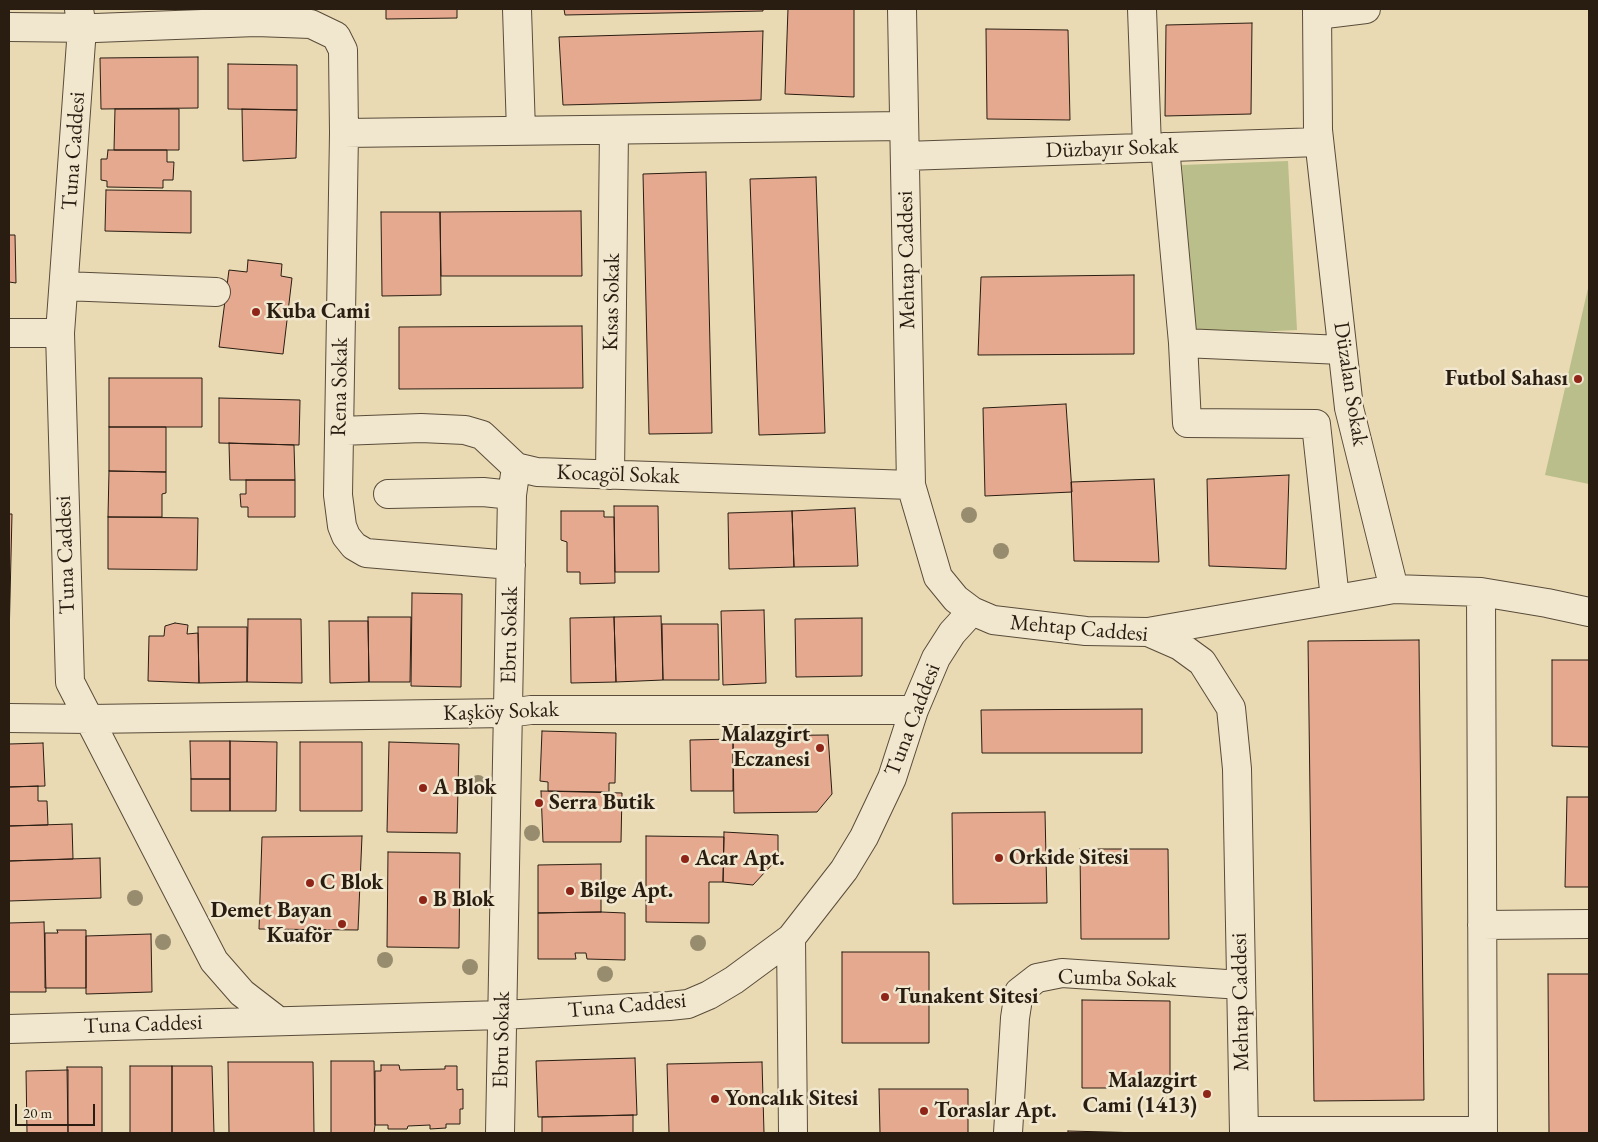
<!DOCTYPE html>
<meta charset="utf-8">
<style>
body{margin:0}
#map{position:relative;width:1598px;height:1142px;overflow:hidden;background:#e9dab4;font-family:"EB Garamond",serif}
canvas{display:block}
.frame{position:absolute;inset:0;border:10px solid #291d11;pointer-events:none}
.scale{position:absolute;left:15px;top:1104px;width:80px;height:22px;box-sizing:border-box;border:2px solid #291d11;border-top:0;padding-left:6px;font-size:15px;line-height:18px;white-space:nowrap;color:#291d11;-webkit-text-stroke:4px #f1e7ce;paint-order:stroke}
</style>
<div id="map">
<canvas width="1598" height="1142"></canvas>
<div class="frame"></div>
<div class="scale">20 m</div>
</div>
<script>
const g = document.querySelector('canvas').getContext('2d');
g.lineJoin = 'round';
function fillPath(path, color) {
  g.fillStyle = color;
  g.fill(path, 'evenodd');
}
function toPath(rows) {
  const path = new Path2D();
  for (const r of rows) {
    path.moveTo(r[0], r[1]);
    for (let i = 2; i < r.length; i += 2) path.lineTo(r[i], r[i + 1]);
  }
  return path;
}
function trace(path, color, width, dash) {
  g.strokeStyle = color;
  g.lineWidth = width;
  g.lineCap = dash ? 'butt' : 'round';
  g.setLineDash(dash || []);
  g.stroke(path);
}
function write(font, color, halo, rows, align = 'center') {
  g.font = font + ' "EB Garamond",serif';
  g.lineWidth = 5;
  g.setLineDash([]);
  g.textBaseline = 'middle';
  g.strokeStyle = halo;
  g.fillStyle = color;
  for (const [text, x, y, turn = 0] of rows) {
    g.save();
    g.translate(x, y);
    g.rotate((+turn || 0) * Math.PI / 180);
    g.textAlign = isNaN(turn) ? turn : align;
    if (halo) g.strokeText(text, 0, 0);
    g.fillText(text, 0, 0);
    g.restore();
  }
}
fillPath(toPath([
 [1288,161,1297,330,1189,335,1182,165],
 [1589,284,1589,484,1545,475]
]), '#babe8a');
const building = toPath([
 [386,9,457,9,457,18,386,19,386,9],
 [564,9,763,9,763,11,565,15,564,9],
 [788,9,854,9,854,97,785,94,788,9],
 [1252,23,1251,114,1165,116,1166,25,1252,23],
 [986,29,1068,30,1070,120,987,119,986,29],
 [763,31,761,100,563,105,559,37,763,31],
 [198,57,198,108,101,109,100,58,198,57],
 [228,64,297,65,297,110,228,109,228,64],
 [115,109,179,109,179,150,114,150,115,109],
 [242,109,297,110,296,158,243,161,242,109],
 [108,150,167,150,167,162,174,162,173,180,163,180,163,188,107,187,107,181,101,180,101,159,107,159,108,150],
 [706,172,712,433,649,434,643,174,706,172],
 [816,177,825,433,759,435,750,179,816,177],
 [106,190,191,191,191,233,105,231,106,190],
 [581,211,582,276,441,276,440,212,581,211],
 [381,212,440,212,441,295,382,296,381,212],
 [9,235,15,235,16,283,9,282,9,235],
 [248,260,282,264,281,276,292,278,283,354,219,347,229,270,247,272,248,260],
 [1134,275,1134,354,978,355,981,277,1134,275],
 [582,326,583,388,399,389,399,327,582,326],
 [109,378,202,378,202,427,109,427,109,378],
 [219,398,300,400,299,445,219,443,219,398],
 [1066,404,1072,492,985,496,983,408,1066,404],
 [109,427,166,427,166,472,109,471,109,427],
 [229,443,294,445,295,480,230,480,229,443],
 [109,471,166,472,166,493,162,494,162,517,108,517,109,471],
 [1289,475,1286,569,1209,566,1207,479,1289,475],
 [1154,479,1159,562,1074,561,1071,482,1154,479],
 [246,480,295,480,295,517,248,517,248,507,241,507,240,494,246,494,246,480],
 [614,506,658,506,659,572,615,572,614,506],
 [855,508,858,566,794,567,792,511,855,508],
 [561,511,604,511,604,517,614,517,615,583,580,584,580,572,567,572,567,542,561,540,561,511],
 [792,511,794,567,729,569,728,513,792,511],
 [9,514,12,514,9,640,9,514],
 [108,517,198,518,197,570,108,569,108,517],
 [412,593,462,594,461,687,411,686,412,593],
 [764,610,766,683,723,685,721,611,764,610],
 [661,616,663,680,616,682,614,617,661,616],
 [368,617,411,617,410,682,369,682,368,617],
 [614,617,616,682,571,683,570,618,614,617],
 [862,618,862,676,796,677,795,619,862,618],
 [248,619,301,619,302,683,247,682,248,619],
 [329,621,368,621,369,682,330,683,329,621],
 [175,623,188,625,187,634,198,633,199,683,148,681,149,636,164,636,165,626,175,623],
 [662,624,718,624,719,680,663,680,662,624],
 [198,627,247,627,247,682,199,683,198,627],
 [1419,640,1424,1100,1314,1101,1308,641,1419,640],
 [1552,660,1589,660,1589,747,1552,746,1552,660],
 [1142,709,1142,753,982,753,981,710,1142,709],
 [542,731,616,733,615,783,609,783,609,792,548,791,548,782,540,781,542,731],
 [828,735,832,794,817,812,734,813,733,736,828,735],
 [733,739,733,791,691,791,690,740,733,739],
 [190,741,230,741,230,779,191,779,190,741],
 [230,741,277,742,276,811,230,811,230,741],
 [300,742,362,742,362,811,300,811,300,742],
 [389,742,459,744,457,833,387,832,389,742],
 [43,743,45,786,9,787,9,744,43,743],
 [191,779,230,779,230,811,191,811,191,779],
 [38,786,38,801,47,801,48,825,9,826,9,787,38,786],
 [541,791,622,793,621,842,543,842,541,791],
 [1567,797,1589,797,1589,887,1565,887,1567,797],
 [1045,812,1047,903,953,904,952,813,1045,812],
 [72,824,73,859,9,861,9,826,72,824],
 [724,832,778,835,778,858,753,885,723,882,724,832],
 [362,836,358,930,259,929,262,837,362,836],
 [646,836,724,837,723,882,709,882,709,923,646,922,646,836],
 [1080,849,1168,849,1169,939,1081,939,1080,849],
 [388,852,460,853,459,948,387,947,388,852],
 [100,858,101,898,9,901,9,861,100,858],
 [601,864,601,912,538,913,538,865,601,864],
 [601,912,625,913,625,960,587,959,586,953,575,953,576,959,538,959,538,913,601,912],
 [44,922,46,992,9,992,9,923,44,922],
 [57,930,86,930,86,988,45,988,45,933,58,933,57,930],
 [151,934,152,992,86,994,86,936,151,934],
 [842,952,929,952,929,1043,842,1043,842,952],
 [1548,974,1589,974,1589,1133,1549,1133,1548,974],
 [1082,1000,1170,1001,1170,1088,1082,1088,1082,1000],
 [635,1058,637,1115,538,1117,536,1061,635,1058],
 [331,1061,374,1061,375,1125,374,1133,331,1133,331,1061],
 [228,1062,313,1062,314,1133,229,1133,228,1062],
 [762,1062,764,1133,669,1133,667,1064,762,1062],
 [381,1065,399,1065,400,1070,445,1069,445,1066,457,1066,457,1090,463,1089,463,1109,460,1109,460,1124,446,1124,446,1128,430,1129,430,1125,408,1126,407,1129,388,1129,388,1125,375,1125,375,1071,381,1071,381,1065],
 [130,1066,172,1066,172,1133,130,1133,130,1066],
 [172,1066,212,1066,214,1133,172,1133,172,1066],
 [67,1067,102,1067,102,1133,68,1133,67,1067],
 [68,1070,68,1133,27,1133,26,1071,68,1070],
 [879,1089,968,1089,968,1133,880,1133,879,1089],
 [633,1115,633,1133,542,1133,542,1117,633,1115],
 [1068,1131,1144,1133,1068,1133,1068,1131]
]);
fillPath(building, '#e5a990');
trace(building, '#291d11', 1);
const minor = toPath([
 [79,9,82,28,60,333,70,682,214,961,242,993,277,1020],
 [517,9,521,131],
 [902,9,911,485,938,577,956,599,972,611,993,620,1086,631,1148,632,1180,646,1202,662,1231,708,1237,769,1244,1133],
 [1142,9,1147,147],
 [1317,9,1318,130,1349,408,1394,589,1481,592,1547,603,1589,612],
 [1317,15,1366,9],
 [9,27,95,28,256,22,311,24,336,36,343,50,344,133,338,495,342,526,346,536,354,546,366,553,511,565],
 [344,133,904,126],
 [1165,147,1183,343,1342,350],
 [905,156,1319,142],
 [64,286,216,292],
 [9,333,60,333],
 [1183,343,1187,423,1316,424,1335,599],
 [340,431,421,428,465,430,482,435,516,467,537,472,911,485],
 [610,475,614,130],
 [388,494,483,492,512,495],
 [1481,592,1483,1133],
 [1148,632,1394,589],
 [9,718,89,719,508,713,531,710,914,710],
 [1482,925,1589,924],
 [791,938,793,1133],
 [9,1029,502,1015,669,1006,688,1004,709,995,734,980,791,938,844,870,864,837,892,778,914,710,936,658,952,633,972,611],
 [1244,1131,1483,1131],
 [500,1133,512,495,516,467],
 [1008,1133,1015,1018,1019,992,1037,978,1062,973,1241,985]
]);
trace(minor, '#594c3a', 30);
trace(minor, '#f1e7ce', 28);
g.fillStyle = '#978c6e';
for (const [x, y] of [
 [969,515],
 [1001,551],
 [478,783],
 [532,833],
 [135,898],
 [163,942],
 [698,943],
 [385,960],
 [470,967],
 [605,974]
]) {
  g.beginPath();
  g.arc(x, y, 8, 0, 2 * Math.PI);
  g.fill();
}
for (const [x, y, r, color] of [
 [256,312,5,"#8f2418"],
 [1578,379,5,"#8f2418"],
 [820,748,5,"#8f2418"],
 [423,788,5,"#8f2418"],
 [539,803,5,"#8f2418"],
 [999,858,5,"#8f2418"],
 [685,859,5,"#8f2418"],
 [310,883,5,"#8f2418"],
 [570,891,5,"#8f2418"],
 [423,900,5,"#8f2418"],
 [342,924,5,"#8f2418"],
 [885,997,5,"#8f2418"],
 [1207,1094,5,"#8f2418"],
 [715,1099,5,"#8f2418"],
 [924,1111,5,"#8f2418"]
]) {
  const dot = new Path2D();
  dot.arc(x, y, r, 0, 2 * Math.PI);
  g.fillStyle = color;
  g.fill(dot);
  trace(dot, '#f1e7ce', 2);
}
write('22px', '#291d11', '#f1e7ce', [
 ["Düzbayır Sokak",1112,149,-2],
 ["Tuna Caddesi",74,151,-86],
 ["Mehtap Caddesi",907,260,-91],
 ["Kısas Sokak",612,302,-89],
 ["Düzalan Sokak",1350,384,81],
 ["Rena Sokak",340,387,-89],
 ["Kocagöl Sokak",618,475,2],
 ["Tuna Caddesi",66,555,-92],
 ["Mehtap Caddesi",1079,629,5],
 ["Ebru Sokak",510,635,-89],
 ["Kaşköy Sokak",501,712,-2],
 ["Tuna Caddesi",913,720,-69],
 ["Cumba Sokak",1117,979,2],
 ["Mehtap Caddesi",1241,1002,-91],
 ["Tuna Caddesi",627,1006,-5],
 ["Tuna Caddesi",143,1025,-2],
 ["Ebru Sokak",502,1040,-89]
]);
write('bold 22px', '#291d11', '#f1e7ce', [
 ["Kuba Cami",266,312],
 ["Futbol Sahası",1568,379,"right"],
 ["Malazgirt",810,735,"right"],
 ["Eczanesi",810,760,"right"],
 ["A Blok",433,788],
 ["Serra Butik",549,803],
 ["Orkide Sitesi",1009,858],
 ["Acar Apt.",695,859],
 ["C Blok",320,883],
 ["Bilge Apt.",580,891],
 ["B Blok",433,900],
 ["Demet Bayan",332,911,"right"],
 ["Kuaför",332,936,"right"],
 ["Tunakent Sitesi",895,997],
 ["Malazgirt",1197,1081,"right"],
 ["Cami (1413)",1197,1106,"right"],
 ["Yoncalık Sitesi",725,1099],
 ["Toraslar Apt.",934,1111]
], 'left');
</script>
